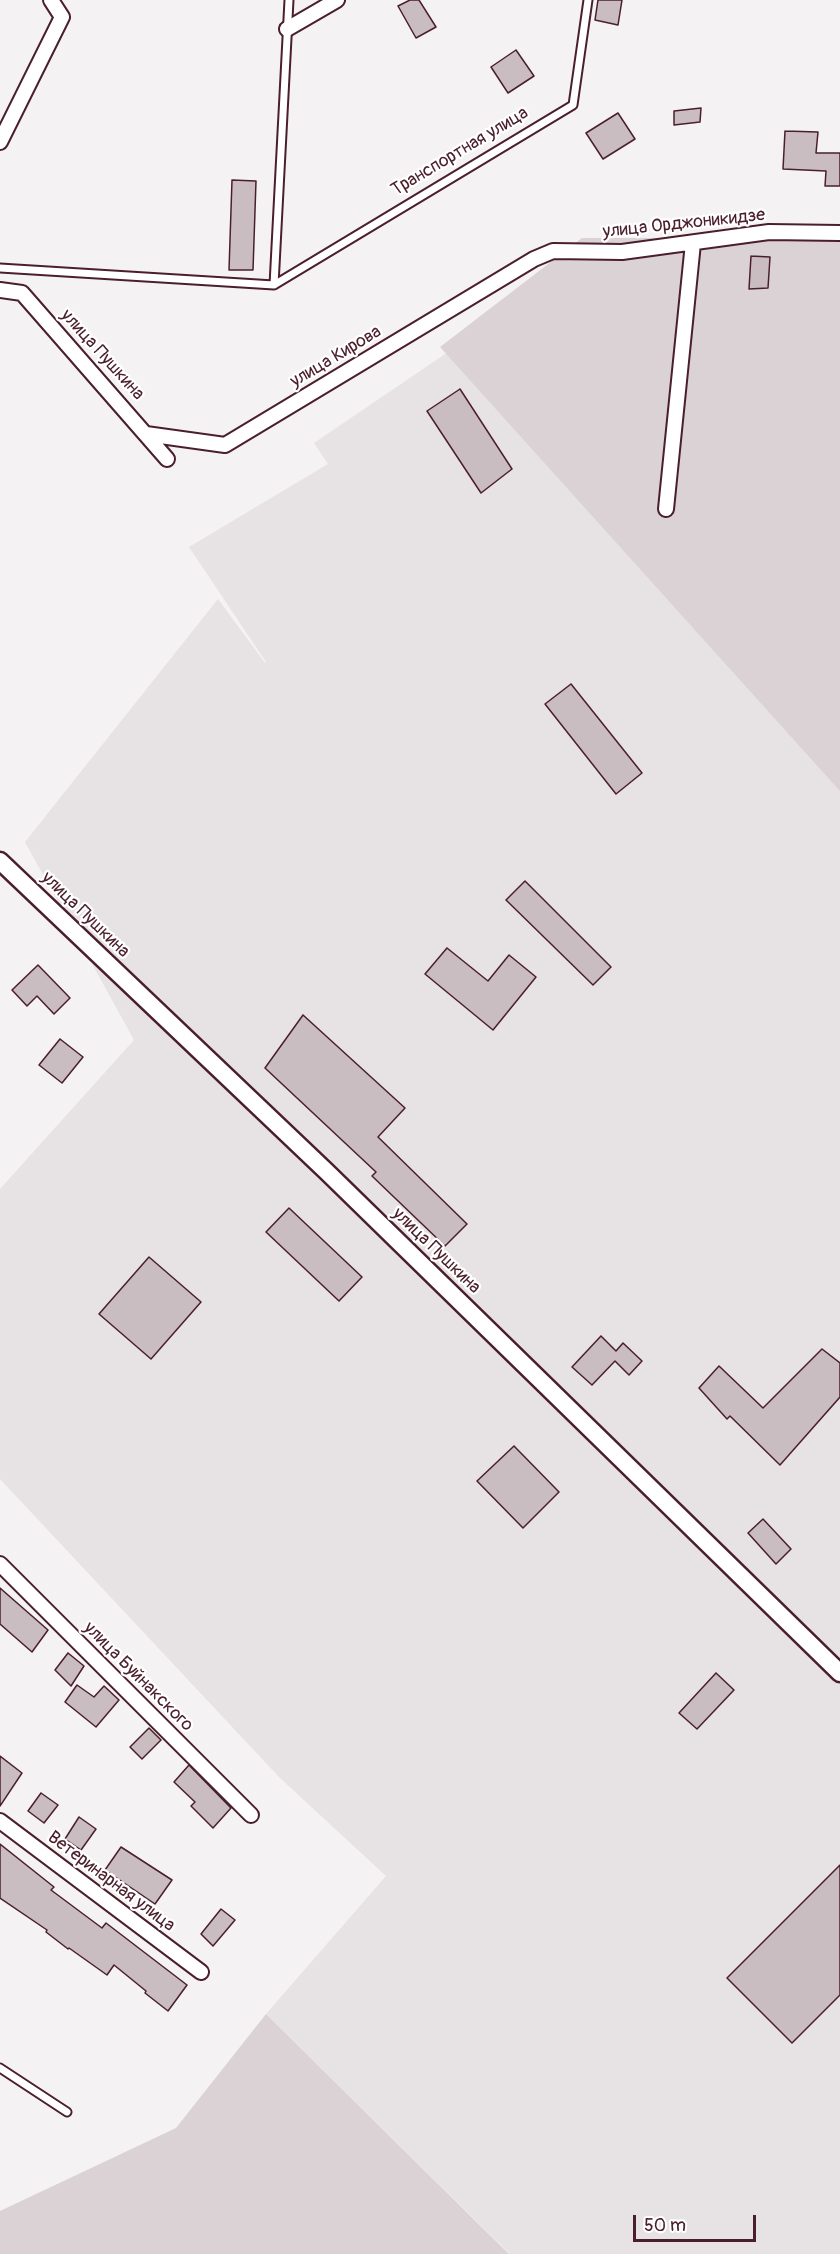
<!DOCTYPE html>
<meta charset="utf-8">
<style>
body{margin:0}
#map{position:relative;width:840px;height:2254px;overflow:hidden;background:#f4f2f2;font-family:Pangolin,sans-serif}
canvas{display:block}
.scale{position:absolute;left:633px;top:2215px;width:123px;height:27px;box-sizing:border-box;border:3px solid #4a1f2b;border-top:0;padding-left:8px;font-size:18px;line-height:21px;white-space:nowrap;color:#4a1f2b;-webkit-text-stroke:4px #fff;paint-order:stroke}
</style>
<div id="map">
<canvas width="840" height="2254"></canvas>
<div class="scale">50 m</div>
</div>
<script>
const g = document.querySelector('canvas').getContext('2d');
g.lineJoin = 'round';
function fillPath(path, color) {
  g.fillStyle = color;
  g.fill(path, 'evenodd');
}
function toPath(rows) {
  const path = new Path2D();
  for (const r of rows) {
    path.moveTo(r[0], r[1]);
    for (let i = 2; i < r.length; i += 2) path.lineTo(r[i], r[i + 1]);
  }
  return path;
}
function trace(path, color, width, dash) {
  g.strokeStyle = color;
  g.lineWidth = width;
  g.lineCap = dash ? 'butt' : 'round';
  g.setLineDash(dash || []);
  g.stroke(path);
}
function write(font, color, halo, rows, align = 'center') {
  g.font = font + ' Pangolin,sans-serif';
  g.lineWidth = 4.5;
  g.setLineDash([]);
  g.textBaseline = 'middle';
  g.strokeStyle = halo;
  g.fillStyle = color;
  for (const [text, x, y, turn = 0] of rows) {
    g.save();
    g.translate(x, y);
    g.rotate((+turn || 0) * Math.PI / 180);
    g.textAlign = isNaN(turn) ? turn : align;
    if (halo) g.strokeText(text, 0, 0);
    g.fillText(text, 0, 0);
    g.restore();
  }
}
fillPath(toPath([
 [454,348,840,750,840,2254,510,2254,266,2014,386,1876,279,1777,0,1479,0,1189,134,1040,25,842,218,599,265,663,266,662,189,547,328,464,314,443]
]), '#e7e2e3');
fillPath(toPath([
 [582,238,840,238,840,791,440,347],
 [266,2014,509,2254,0,2254,0,2211,176,2128]
]), '#dbd2d5');
const building = toPath([
 [410,0,419,0,436,27,416,38,398,6,410,0],
 [598,0,622,0,618,25,595,20,598,0],
 [516,50,534,76,508,93,491,67,516,50],
 [701,108,700,122,674,125,674,111,701,108],
 [618,113,635,139,603,159,586,133,618,113],
 [785,131,818,132,816,153,840,153,840,186,825,186,826,171,783,169,785,131],
 [232,180,256,181,253,270,229,270,232,180],
 [751,256,770,257,768,288,749,289,751,256],
 [460,389,512,469,481,493,427,411,460,389],
 [571,684,642,773,616,794,545,704,571,684],
 [525,881,611,967,593,985,506,900,525,881],
 [447,948,488,981,509,955,536,977,493,1030,425,974,447,948],
 [38,965,70,998,54,1014,37,996,27,1006,12,990,38,965],
 [303,1015,405,1108,378,1137,467,1224,445,1246,372,1176,376,1172,265,1068,303,1015],
 [60,1039,83,1057,62,1083,39,1065,60,1039],
 [289,1208,362,1277,339,1301,266,1232,289,1208],
 [149,1257,201,1302,151,1359,99,1314,149,1257],
 [601,1336,616,1351,623,1343,642,1361,629,1375,615,1361,592,1385,572,1367,601,1336],
 [822,1349,840,1363,840,1397,780,1465,730,1416,727,1419,699,1388,719,1366,763,1408,822,1349],
 [514,1446,559,1492,523,1528,477,1481,514,1446],
 [763,1519,791,1549,776,1564,748,1533,763,1519],
 [0,1588,48,1630,32,1652,0,1624,0,1588],
 [68,1653,84,1666,71,1686,55,1670,68,1653],
 [716,1673,734,1690,697,1729,679,1713,716,1673],
 [77,1685,94,1697,104,1686,119,1700,96,1727,65,1702,77,1685],
 [149,1728,161,1740,142,1759,130,1747,149,1728],
 [0,1756,22,1773,0,1806,0,1756],
 [189,1765,231,1808,213,1828,191,1806,195,1802,174,1782,189,1765],
 [41,1793,58,1805,44,1823,28,1811,41,1793],
 [79,1817,96,1829,81,1850,65,1839,79,1817],
 [0,1844,54,1887,51,1890,102,1928,106,1923,187,1985,168,2011,145,1993,146,1991,114,1965,107,1975,69,1948,68,1949,46,1932,47,1930,0,1898,0,1844],
 [121,1847,172,1880,155,1904,105,1870,121,1847],
 [840,1865,840,1995,792,2043,727,1978,840,1865],
 [221,1909,235,1920,213,1946,201,1934,221,1909]
]);
fillPath(building, '#cabdc1');
trace(building, '#4a1f2b', 1.5);
const service = toPath([
 [0,268,274,285,573,105,588,0],
 [274,285,289,0],
 [0,2068,67,2112]
]);
const minor = toPath([
 [287,29,337,0],
 [0,142,62,17,51,0],
 [0,290,22,293,167,459],
 [146,434,225,445,534,259,553,251,622,252,769,232,840,233],
 [666,509,693,243],
 [0,1564,251,1815],
 [0,1821,201,1972]
]);
const tertiary = toPath([
 [0,861,327,1172,840,1673]
]);
trace(service, '#4a1f2b', 11);
trace(minor, '#4a1f2b', 18);
trace(tertiary, '#4a1f2b', 21);
trace(service, '#fff', 7);
trace(minor, '#fff', 14);
trace(tertiary, '#fff', 16);
write('18px', '#4a1f2b', '#fff', [
 ["Транспортная улица",460,152,-31],
 ["улица Орджоникидзе",684,224,-6],
 ["улица Пушкина",102,355,48],
 ["улица Кирова",336,357,-31],
 ["улица Пушкина",85,915,44],
 ["улица Пушкина",436,1251,44],
 ["улица Буйнакского",138,1677,45],
 ["Ветеринарная улица",111,1882,37]
]);
</script>
